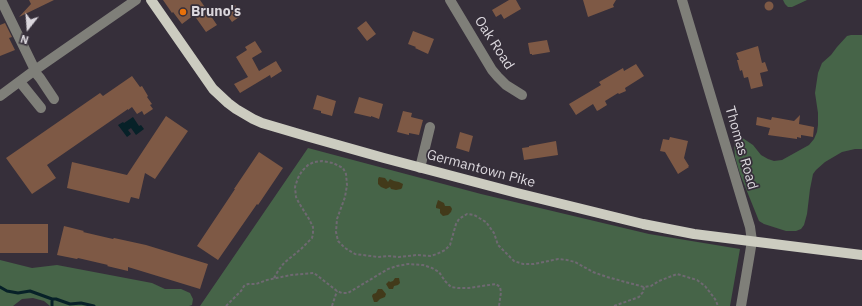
<!DOCTYPE html>
<style>
body{margin:0}
#map{position:relative;width:862px;height:306px;overflow:hidden;background:#362f3a;font-family:"IBM Plex Sans",sans-serif}
canvas{display:block}
.north{position:absolute;left:8px;top:8px;width:40px;height:40px;-webkit-text-stroke:3px #362f3a;paint-order:stroke;rotate:197deg;font-size:11px;font-weight:700;line-height:16px;text-align:center;color:#dbd7dd}
.north::after{content:'';display:block;margin:auto;width:14px;height:18px;background:#dbd7dd;clip-path:polygon(50% 0,100% 100%,50% 72%,0 100%)}
</style>
<div id="map">
<canvas width="862" height="306"></canvas>
<div class="north">N</div>
</div>
<script>
const g = document.querySelector('canvas').getContext('2d');
g.lineJoin = 'round';
function fillPath(path, color) {
  g.fillStyle = color;
  g.fill(path, 'evenodd');
}
function toPath(rows) {
  const path = new Path2D();
  for (const r of rows) {
    if (r.length === 3) {
      path.moveTo(r[0] + r[2], r[1]);
      path.arc(r[0], r[1], r[2], 0, 2 * Math.PI);
      continue;
    }
    path.moveTo(r[0], r[1]);
    for (let i = 2; i < r.length; i += 2) path.lineTo(r[i], r[i + 1]);
  }
  return path;
}
function trace(path, color, width, dash) {
  g.strokeStyle = color;
  g.lineWidth = width;
  g.lineCap = dash ? 'butt' : 'round';
  g.setLineDash(dash || []);
  g.stroke(path);
}
function write(font, color, halo, rows, align = 'center') {
  g.font = font + ' "IBM Plex Sans",sans-serif';
  g.lineWidth = 3.5;
  g.setLineDash([]);
  g.textBaseline = 'middle';
  g.strokeStyle = halo;
  g.fillStyle = color;
  for (const [text, x, y, turn = 0] of rows) {
    g.save();
    g.translate(x, y);
    g.rotate((+turn || 0) * Math.PI / 180);
    g.textAlign = isNaN(turn) ? turn : align;
    if (halo) g.strokeText(text, 0, 0);
    g.fillText(text, 0, 0);
    g.restore();
  }
}
fillPath(toPath([
 [783,0,807,0,792,7,788,7,785,4],
 [851,35,862,35,862,149,855,149,842,152,825,162,816,170,813,174,810,189,807,214,804,225,801,229,796,231,786,231,764,224,759,221,740,174,735,157,734,143,736,138,739,136,741,137,753,145,761,155,768,159,774,161,782,160,809,145,814,139,817,132,818,125,818,113,815,93,818,73,822,63,831,55,837,47,847,36],
 [308,148,481,194,649,234,740,249,730,306,200,306],
 [0,260,32,268,57,265,152,283,165,289,181,289,190,293,193,299,192,305,189,306,50,306,44,301,33,298,22,299,13,306,0,306]
]), '#466448');
fillPath(toPath([
 [379,177,385,178,388,182,390,179,394,181,399,182,403,184,402,188,401,189,396,190,391,189,390,187,386,189,381,187,378,184,378,179],
 [438,200,444,203,445,206,450,206,451,207,452,209,451,212,448,215,443,216,440,213,440,209,436,208,436,206],
 [395,278,399,278,400,283,398,285,394,286,393,289,389,289,386,284,389,281,390,282,393,281],
 [378,289,382,289,386,294,385,297,380,299,377,302,374,302,372,296,373,294,376,293]
]), '#423a1a');
fillPath(toPath([
 [133,117,139,126,141,125,144,129,136,135,131,128,128,130,131,134,127,137,118,125,123,122,124,123]
]), '#072128');
trace(toPath([
 [0,287,7,291,18,293,30,291,52,299,56,299,70,304,81,303,94,306],
 [52,299,52,306]
]), '#072128', 3);
fillPath(toPath([
 [29,0,54,0,19,17,31,4],
 [163,0,200,0,217,25,206,32,194,15,182,24,173,12,172,13],
 [509,0,516,0,521,9,504,19,501,14,496,17,492,10],
 [583,0,616,0,613,5,614,7,588,17],
 [769,6,4.5],
 [235,5,242,15,232,22,225,12],
 [366,21,376,34,367,41,357,28],
 [5,23,12,37,9,38,15,50,0,56,0,25],
 [413,31,434,39,428,54,415,48,416,47,408,44],
 [547,40,550,52,532,55,532,54,530,54,528,43],
 [255,41,262,52,252,58,259,71,276,61,282,71,271,78,270,75,240,93,234,84,248,77,236,57,247,50,245,47],
 [758,46,762,63,765,62,768,71,760,73,763,86,751,89,748,77,744,78,742,70,740,71,737,60,739,60,736,53],
 [636,64,644,76,625,88,626,91,619,94,618,93,605,101,607,105,599,110,597,111,593,104,576,115,569,104,601,85,599,82,623,68,624,71],
 [132,76,140,87,142,86,148,96,147,97,152,104,150,105,153,109,144,115,142,111,137,114,132,107,128,110,128,109,47,165,56,178,32,194,6,158,100,93,103,96],
 [317,95,336,101,332,116,321,113,321,111,313,109],
 [359,97,383,104,379,119,371,116,371,117,354,113],
 [403,111,412,113,411,117,423,120,419,135,409,133,409,135,397,132],
 [800,115,799,124,814,127,813,137,801,135,801,138,797,137,797,139,768,135,770,128,756,125,757,117,771,120,772,117,794,121],
 [166,116,188,131,155,179,145,173,139,199,131,197,129,203,67,188,72,162,127,175],
 [460,132,473,136,469,152,456,148],
 [670,137,688,141,684,158,689,166,688,166,689,167,678,174,665,152,660,151,663,139,669,140],
 [556,141,558,155,524,160,522,148,529,147,529,146],
 [259,152,283,168,258,205,257,204,218,260,197,246,235,189,234,189],
 [0,224,48,224,48,253,0,253],
 [64,226,84,231,83,232,113,239,114,238,146,245,208,264,200,289,128,267,128,271,107,266,108,265,78,258,77,259,57,255]
]), '#7e5945');
trace(toPath([
 [274,278,278,271,284,263,301,249,312,238,313,234,313,227,309,219,299,203,296,197,295,187,298,178,302,171,308,165,314,162,322,161,333,163,343,168,346,174,347,185,345,197,337,219,336,232,338,241,345,248,355,254,378,257,388,256,399,257,417,255,430,256,437,254,445,250,450,245,456,224,459,219,467,214,474,215,486,222,494,233,498,245,514,261,523,264,534,264,558,259,567,260,575,262,593,272,607,277,644,287,651,286,659,281,677,274,697,280,705,286,715,299,718,306],
 [226,306,241,291,244,286,248,284,256,284,267,280,291,275,314,273,337,291,342,293,348,293,388,269,397,266,408,264,423,265,432,268,439,272,445,281,451,287,458,288,469,288,496,284,500,287,501,292,499,306],
 [332,306,337,291],
 [614,306,639,297,643,292,644,287]
]), '#6f6972', 2, [3, 2]);
trace(toPath([
 [1,0,35,70],
 [450,0,492,70,498,77,506,85,522,95],
 [682,0,750,227,752,241,741,306],
 [34,71,40,78,54,99],
 [20,82,41,108],
 [0,96,35,70,136,0],
 [420,168,430,127]
]), '#7f7f79', 10);
trace(toPath([
 [151,0,213,89,228,103,236,109,253,119,262,123,306,136,384,158,517,193,643,224,694,234,862,255]
]), '#ccccc0', 10);
for (const [x, y, r, color] of [
 [183,12,4,"#e8710a"]
]) {
  const dot = new Path2D();
  dot.arc(x, y, r, 0, 2 * Math.PI);
  g.fillStyle = color;
  g.fill(dot);
  trace(dot, '#362f3a', 1.5);
}
write('bold 14px', '#dbd7dd', '#362f3a', [
 ["Bruno's",191,12]
], 'left');
write('14px', '#dbd7dd', '#362f3a', [
 ["Oak Road",494,43,57],
 ["Thomas Road",741,148,74],
 ["Germantown Pike",481,169,15]
]);
</script>
